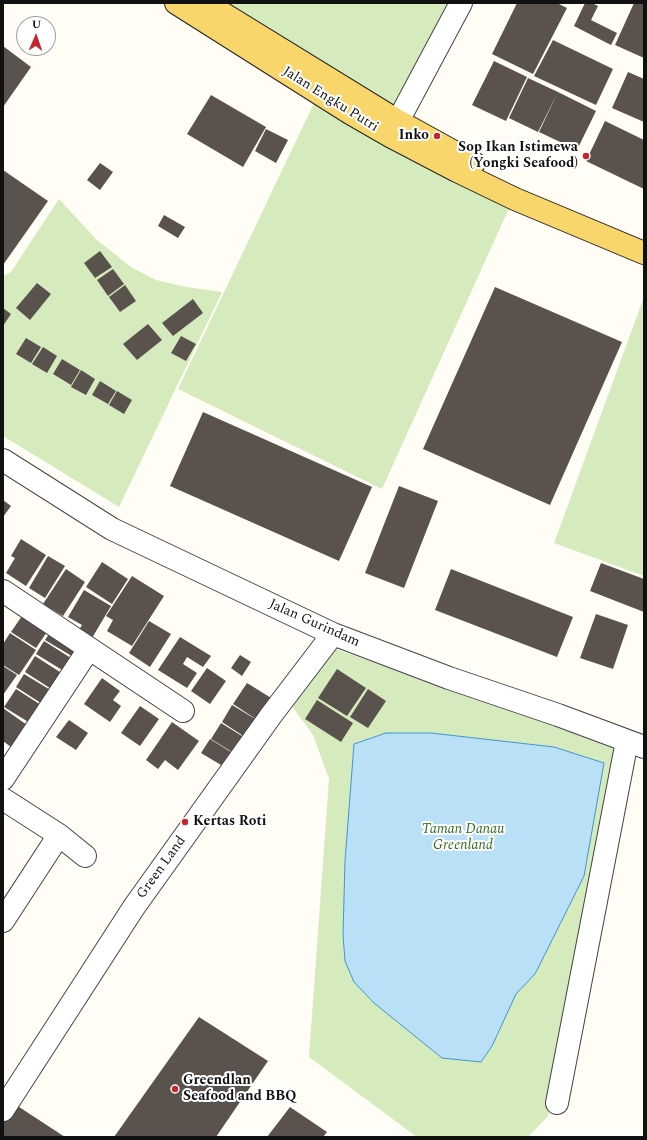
<!DOCTYPE html>
<style>
body{margin:0}
#map{position:relative;width:647px;height:1140px;overflow:hidden;background:#fffdf5;font-family:Spectral,serif}
canvas{display:block}
.frame{position:absolute;inset:0;border:4px solid #111;pointer-events:none}
.north{position:absolute;left:16px;top:16px;width:40px;height:40px;box-sizing:border-box;background:#fff;border:1px solid #a0a0a0;border-radius:50%;rotate:2deg;font-size:11px;font-weight:700;line-height:16px;text-align:center;color:#111}
.north::after{content:'';display:block;margin:auto;width:14px;height:18px;background:#c4262e;clip-path:polygon(50% 0,100% 100%,50% 72%,0 100%)}
</style>
<div id="map">
<canvas width="647" height="1140"></canvas>
<div class="frame"></div>
<div class="north">U</div>
</div>
<script>
const g = document.querySelector('canvas').getContext('2d');
g.lineJoin = 'round';
function fillPath(path, color) {
  g.fillStyle = color;
  g.fill(path, 'evenodd');
}
function toPath(rows) {
  const path = new Path2D();
  for (const r of rows) {
    path.moveTo(r[0], r[1]);
    for (let i = 2; i < r.length; i += 2) path.lineTo(r[i], r[i + 1]);
  }
  return path;
}
function trace(path, color, width, dash) {
  g.strokeStyle = color;
  g.lineWidth = width;
  g.lineCap = dash ? 'butt' : 'round';
  g.setLineDash(dash || []);
  g.stroke(path);
}
function write(font, color, halo, rows, align = 'center') {
  g.font = font + ' Spectral,serif';
  g.lineWidth = 4;
  g.setLineDash([]);
  g.textBaseline = 'middle';
  g.strokeStyle = halo;
  g.fillStyle = color;
  for (const [text, x, y, turn = 0] of rows) {
    g.save();
    g.translate(x, y);
    g.rotate((+turn || 0) * Math.PI / 180);
    g.textAlign = isNaN(turn) ? turn : align;
    if (halo) g.strokeText(text, 0, 0);
    g.fillText(text, 0, 0);
    g.restore();
  }
}
fillPath(toPath([
 [216,3,455,3,395,112],
 [315,101,511,204,382,489,178,389],
 [59,199,97,240,131,267,156,280,186,287,222,292,119,507,3,436,3,276,11,272],
 [644,297,644,576,554,543],
 [329,647,622,746,548,1116,528,1137,417,1137,309,1057,329,779,313,735,289,702]
]), '#d5ebbd');
const water = toPath([
 [386,733,431,733,554,747,604,763,584,876,535,974,516,994,492,1046,481,1062,442,1058,374,1003,354,982,345,961,343,935,345,861,354,744,386,733]
]);
fillPath(water, '#b9e0f7');
trace(water, '#3f96cf', 1);
fillPath(toPath([
 [517,3,557,3,567,8,533,74,492,54],
 [585,3,592,3,598,6,591,20,617,33,611,45,574,26],
 [634,3,644,3,644,58,615,45],
 [553,40,613,69,596,105,534,76],
 [3,46,31,67,3,107],
 [494,61,527,77,506,121,472,105],
 [628,72,644,79,644,122,612,108],
 [528,78,558,92,538,132,509,118],
 [558,92,596,111,577,150,539,132],
 [211,95,266,127,243,167,187,134],
 [605,121,644,140,644,189,586,161],
 [266,129,288,140,276,163,255,151],
 [100,163,113,172,100,190,87,180],
 [3,170,48,201,3,265],
 [164,215,185,227,178,238,158,226],
 [100,251,112,267,95,278,84,263],
 [113,269,124,284,108,296,97,280],
 [37,283,51,294,30,320,16,308],
 [125,285,136,301,120,312,109,297],
 [495,287,622,342,550,505,423,449],
 [193,299,203,313,173,336,162,323],
 [3,308,11,314,3,326],
 [148,324,162,340,137,360,123,344],
 [181,336,196,344,186,361,171,353],
 [26,338,41,347,31,363,16,354],
 [43,347,57,356,47,373,32,364],
 [62,359,80,370,71,385,53,374],
 [81,370,95,379,86,395,71,387],
 [100,381,116,391,108,404,92,395],
 [117,391,132,400,124,414,109,405],
 [203,412,372,487,339,561,170,486],
 [399,486,438,501,404,588,365,573],
 [3,500,11,506,3,517],
 [21,539,46,555,26,586,6,573,15,558,11,556],
 [48,556,65,566,45,598,29,588],
 [102,562,128,579,112,604,86,587],
 [601,563,644,579,644,612,590,591],
 [66,569,85,582,63,616,43,604],
 [451,569,573,617,557,657,435,610],
 [132,576,164,596,132,646,107,631,113,620,106,616],
 [84,590,111,606,92,638,79,630,82,625,68,617],
 [26,610,51,626,36,648,11,632],
 [596,614,628,625,613,669,580,658],
 [149,621,171,634,150,667,129,653],
 [53,628,82,646,75,658,45,640],
 [10,633,36,650,19,675,3,665,3,644],
 [180,637,211,656,203,667,187,657,183,664,197,673,187,688,158,670],
 [44,641,74,660,67,673,36,654],
 [240,655,251,662,242,676,231,668],
 [35,656,63,674,53,690,25,672],
 [3,666,17,675,3,695],
 [207,668,226,681,210,704,191,691],
 [337,669,366,688,347,716,318,698],
 [24,674,52,691,44,705,16,687],
 [102,678,120,691,113,700,121,706,110,722,84,704],
 [247,683,276,701,262,723,233,704],
 [16,689,41,705,30,723,4,707],
 [368,689,386,701,368,728,350,717],
 [317,700,353,723,341,742,305,719],
 [232,705,262,723,251,741,222,722],
 [140,706,159,719,140,746,121,733],
 [3,708,27,725,11,747,3,741],
 [69,720,88,733,76,750,56,737],
 [172,722,199,741,178,770,165,760,158,769,146,760],
 [221,723,250,741,240,757,211,739],
 [210,739,239,757,231,771,201,753],
 [199,1017,268,1061,216,1137,114,1137],
 [13,1103,65,1137,3,1137,3,1116],
 [290,1107,327,1132,323,1137,267,1137]
]), '#5a524d');
const minor = toPath([
 [398,121,461,3],
 [3,460,112,529,333,634,449,678,558,715,644,747],
 [3,591,183,711],
 [3,779,89,649],
 [3,799,59,835,85,856],
 [3,921,59,835],
 [557,1103,627,741],
 [3,1110,134,907,272,714,333,634]
]);
const major = toPath([
 [176,3,350,113,390,136,457,171,515,199,644,253],
 [206,3,398,121,474,163]
]);
trace(minor, '#444', 24);
trace(major, '#222', 24);
trace(minor, '#fff', 22);
trace(major, '#f9d66b', 22);
for (const [x, y, r, color] of [
 [437,136,4,"#c4262e"],
 [586,156,4,"#c4262e"],
 [185,822,4,"#c4262e"],
 [175,1089,4,"#c4262e"]
]) {
  const dot = new Path2D();
  dot.arc(x, y, r, 0, 2 * Math.PI);
  g.fillStyle = color;
  g.fill(dot);
  trace(dot, '#fff', 1.5);
}
write('14px', '#111', '#fff', [
 ["Jalan Engku Putri",330,100,32],
 ["Jalan Gurindam",314,624,24],
 ["Green Land",162,868,-54]
]);
write('bold 14px', '#111', '#fff', [
 ["Inko",429,136],
 ["Sop Ikan Istimewa",578,148],
 ["(Yongki Seafood)",578,164],
 ["Kertas Roti",193,822,"left"],
 ["Greendlan",183,1081,"left"],
 ["Seafood and BBQ",183,1097,"left"]
], 'right');
write('italic 14px', '#2f6b1f', '#fff', [
 ["Taman Danau",463,830],
 ["Greenland",463,846]
]);
</script>
